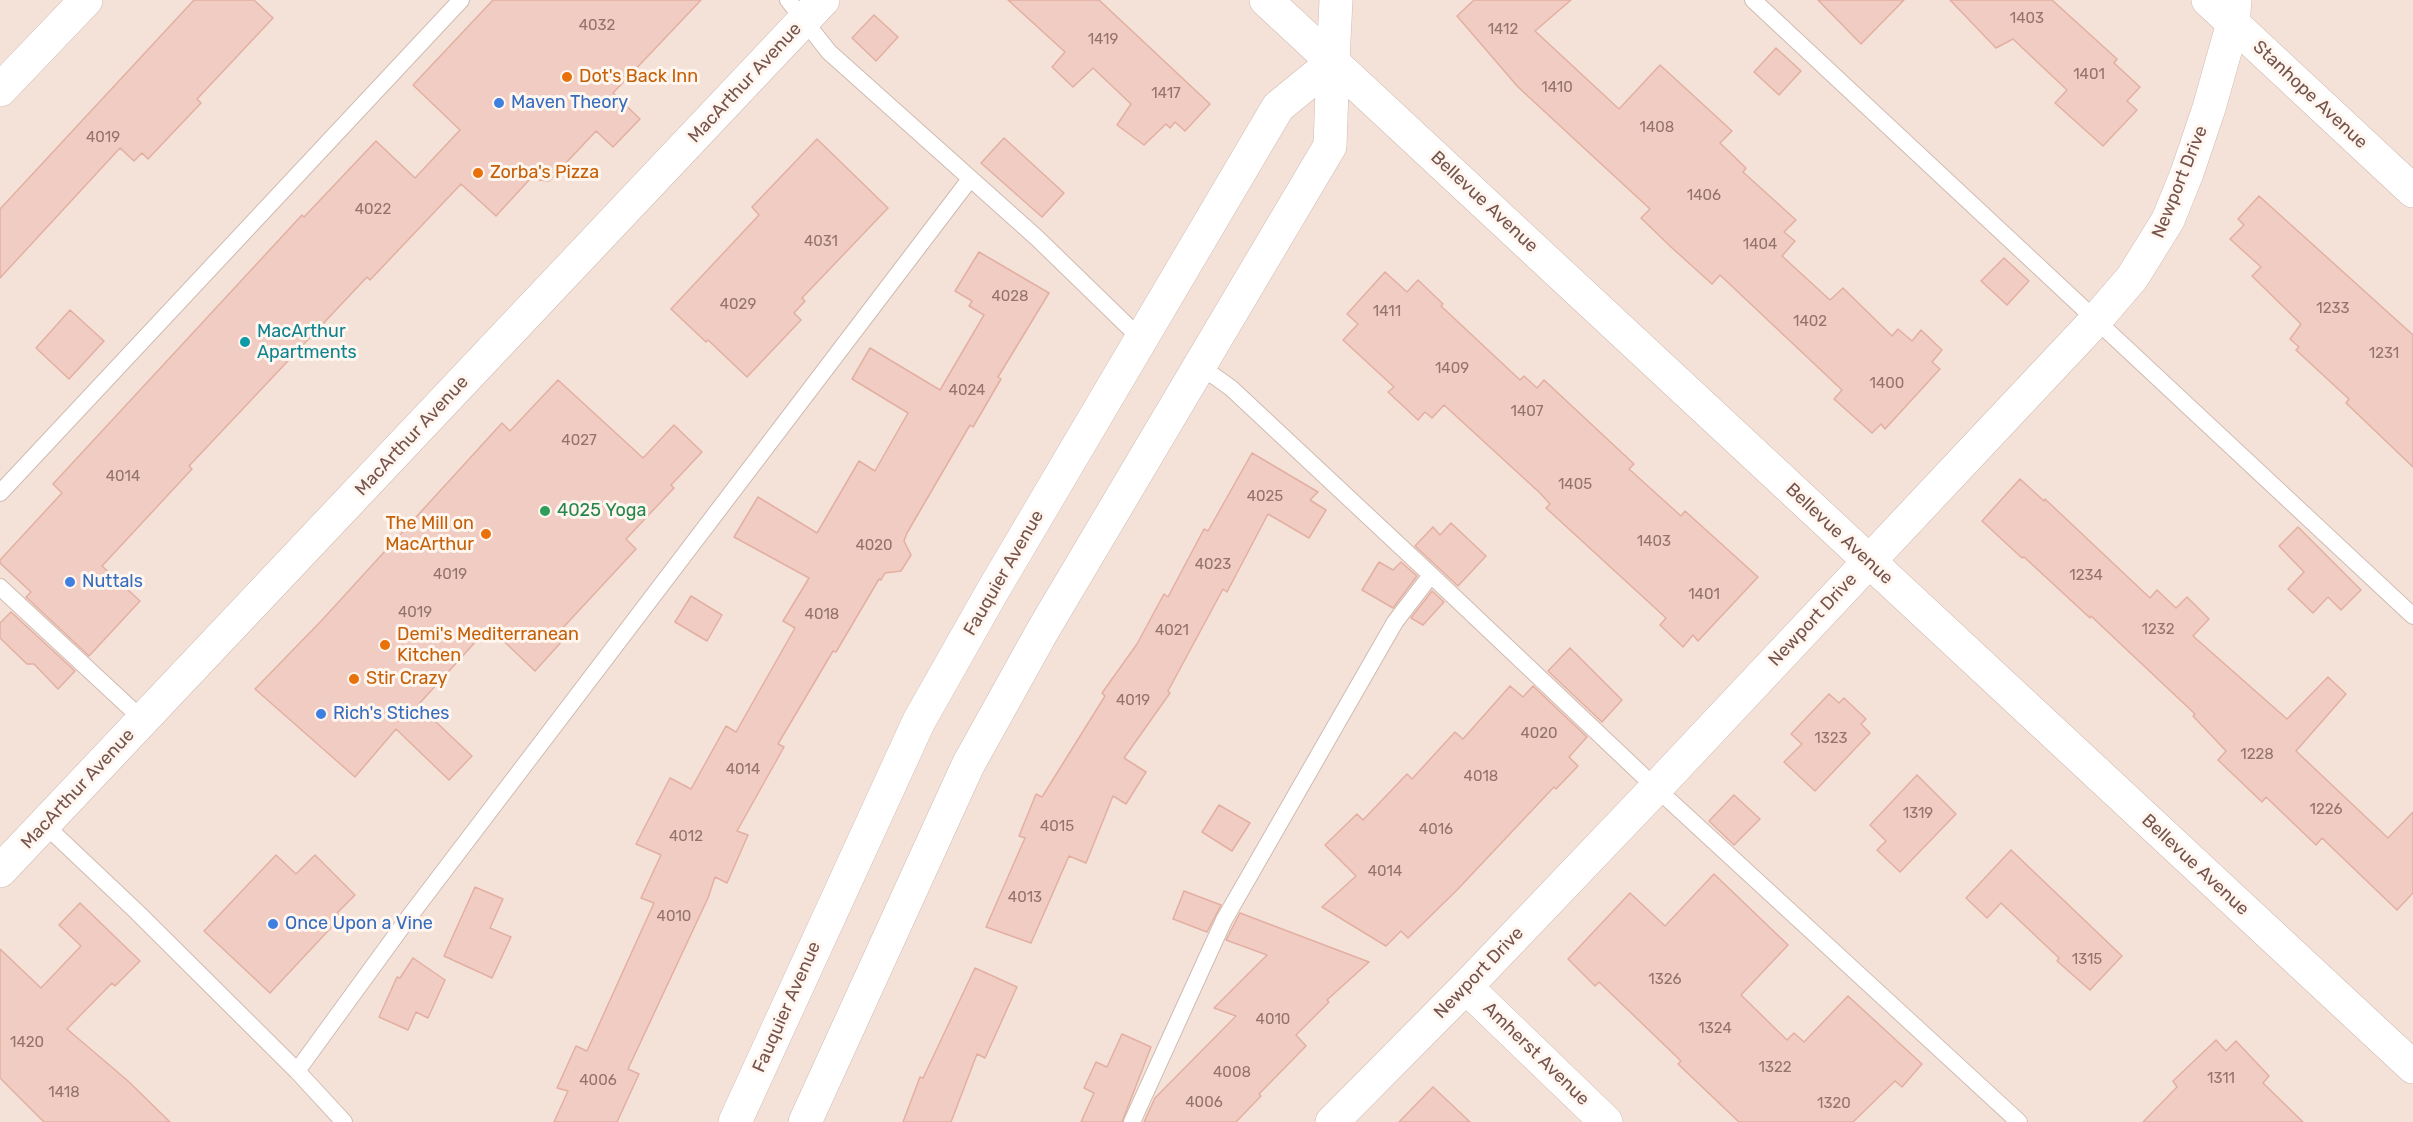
<!DOCTYPE html>
<style>
body{margin:0}
canvas{display:block;background:#fcf1e9}
</style>
<canvas width="2413" height="1122"></canvas>
<script>
const g = document.querySelector('canvas').getContext('2d');
g.lineJoin = 'round';
function fillPath(path, color) {
  g.fillStyle = color;
  g.fill(path, 'evenodd');
}
function toPath(rows) {
  const path = new Path2D();
  for (const r of rows) {
    path.moveTo(r[0], r[1]);
    for (let i = 2; i < r.length; i += 2) path.lineTo(r[i], r[i + 1]);
  }
  return path;
}
function trace(path, color, width, dash) {
  g.strokeStyle = color;
  g.lineWidth = width;
  g.lineCap = dash ? 'butt' : 'round';
  g.setLineDash(dash || []);
  g.stroke(path);
}
function write(font, color, halo, rows, align = 'center') {
  g.font = font + ' Rubik,sans-serif';
  g.lineWidth = 6;
  g.setLineDash([]);
  g.textBaseline = 'middle';
  g.strokeStyle = halo;
  g.fillStyle = color;
  for (const [text, x, y, turn = 0] of rows) {
    g.save();
    g.translate(x, y);
    g.rotate((+turn || 0) * Math.PI / 180);
    g.textAlign = isNaN(turn) ? turn : align;
    if (halo) g.strokeText(text, 0, 0);
    g.fillText(text, 0, 0);
    g.restore();
  }
}
fillPath(toPath([
 [0,0,2413,0,2413,1122,0,1122]
]), '#f4e2d8');
const building = toPath([
 [194,0,254,0,273,18,197,99,201,103,148,159,142,153,134,161,120,148,0,278,0,209,194,0],
 [493,0,701,0,613,93,640,119,613,147,596,131,549,181,530,179,496,216,461,184,370,280,367,277,189,466,192,469,102,566,140,601,89,656,26,597,31,592,0,563,0,560,62,493,53,484,302,215,304,217,376,141,415,178,460,130,413,85,493,0],
 [1008,0,1099,0,1210,104,1185,131,1175,122,1170,128,1166,124,1144,145,1117,125,1131,104,1093,68,1073,87,1052,67,1065,52,1008,0],
 [1474,0,1571,0,1535,31,1619,109,1660,65,1732,131,1720,143,1746,168,1743,172,1796,220,1784,232,1795,241,1782,256,1830,300,1843,288,1892,336,1898,329,1912,341,1921,330,1942,350,1932,362,1940,369,1885,429,1881,424,1872,433,1834,399,1842,390,1720,275,1712,284,1671,247,1641,218,1650,209,1518,87,1457,16,1474,0],
 [1818,0,1904,0,1861,44,1818,0],
 [1950,0,2052,0,2117,59,2114,63,2140,87,2127,101,2137,110,2103,146,2055,103,2067,90,2013,39,1996,48,1950,0],
 [874,15,898,37,876,61,852,38,874,15],
 [1776,48,1801,71,1779,95,1754,72,1776,48],
 [1004,138,1064,193,1042,217,981,163,1004,138],
 [817,139,888,208,802,298,805,301,794,313,801,320,747,377,708,340,706,342,671,309,759,215,752,207,817,139],
 [2259,196,2413,335,2413,467,2346,403,2349,399,2296,350,2299,347,2290,339,2301,324,2252,276,2261,267,2230,239,2244,225,2238,219,2259,196],
 [979,252,1049,293,998,377,1001,379,973,427,970,425,907,533,904,541,911,555,901,571,885,573,881,580,879,579,836,652,833,651,778,744,784,747,737,831,748,835,727,883,715,877,708,898,628,1069,639,1074,617,1122,554,1122,568,1091,557,1088,576,1046,587,1051,654,903,641,898,661,855,636,844,670,778,691,789,726,726,736,732,795,628,783,621,809,578,734,537,758,497,817,533,859,461,875,471,908,413,852,379,870,348,940,390,984,315,969,306,972,301,955,291,979,252],
 [2004,258,2029,281,2007,305,1981,281,2004,258],
 [1385,272,1407,292,1418,280,1443,304,1441,306,1520,380,1524,376,1537,388,1544,380,1634,464,1629,469,1681,516,1685,511,1758,577,1698,641,1693,635,1683,647,1660,625,1666,618,1546,508,1550,504,1540,493,1444,405,1432,418,1425,412,1418,420,1388,392,1394,387,1343,340,1358,324,1347,314,1385,272],
 [70,310,104,341,69,379,36,348,70,310],
 [558,380,643,458,674,425,702,452,671,485,674,488,626,539,636,549,558,633,564,639,535,671,489,627,418,705,472,756,449,780,396,729,355,777,255,689,323,619,502,423,510,431,558,380],
 [1252,453,1318,492,1310,500,1326,510,1309,538,1268,514,1227,592,1223,589,1168,691,1170,693,1124,758,1146,772,1126,804,1113,796,1086,863,1069,856,1031,943,986,927,1025,838,1019,836,1036,794,1042,797,1105,696,1102,693,1137,644,1164,594,1168,597,1204,529,1208,531,1252,453],
 [2020,479,2044,501,2045,499,2150,598,2157,590,2176,608,2187,597,2209,619,2193,636,2287,719,2328,677,2346,694,2296,751,2388,838,2413,812,2413,893,2397,910,2322,838,2316,845,2266,797,2262,802,2218,760,2226,751,2193,716,2195,714,2091,616,2090,618,2024,557,2022,558,1982,521,2020,479],
 [1451,523,1486,556,1458,586,1415,546,1433,527,1440,535,1451,523],
 [2298,527,2361,590,2341,610,2328,597,2313,613,2288,589,2304,572,2279,546,2298,527],
 [1379,562,1393,570,1401,562,1417,576,1393,608,1362,590,1379,562],
 [1432,591,1444,602,1423,625,1411,618,1432,591],
 [691,596,722,615,707,641,675,622,691,596],
 [11,612,75,671,58,689,34,664,27,664,0,638,0,623,11,612],
 [1570,648,1622,700,1602,722,1548,671,1570,648],
 [1510,686,1523,697,1533,686,1587,737,1569,757,1578,766,1556,789,1554,787,1457,890,1408,938,1401,931,1386,946,1322,907,1356,876,1325,845,1357,814,1363,820,1407,774,1412,779,1455,732,1463,739,1510,686],
 [1829,694,1839,703,1844,698,1866,719,1861,724,1870,733,1815,791,1784,762,1802,744,1791,734,1829,694],
 [1917,775,1956,814,1900,872,1877,850,1886,841,1870,825,1917,775],
 [1734,795,1760,819,1734,845,1709,821,1734,795],
 [1219,805,1250,823,1232,851,1202,832,1219,805],
 [2011,850,2122,956,2090,990,2057,961,2059,958,2001,903,1987,918,1966,898,2011,850],
 [276,855,296,874,315,855,355,895,337,913,341,917,270,993,204,931,276,855],
 [1714,874,1788,945,1741,995,1787,1040,1794,1033,1804,1042,1848,996,1922,1064,1902,1087,1895,1081,1853,1122,1739,1122,1678,1064,1681,1061,1599,982,1595,986,1568,959,1630,893,1665,926,1714,874],
 [475,887,503,899,490,928,511,937,492,978,444,956,475,887],
 [1184,891,1221,905,1207,932,1173,919,1184,891],
 [80,903,140,961,115,986,112,983,67,1029,128,1081,170,1122,44,1122,0,1078,0,949,41,988,81,946,59,925,80,903],
 [1240,913,1369,962,1327,1000,1329,1002,1296,1035,1306,1046,1259,1094,1261,1096,1236,1122,1144,1122,1155,1098,1236,1016,1214,1008,1267,955,1226,940,1240,913],
 [413,958,445,980,428,1018,416,1012,408,1030,379,1017,397,977,400,978,413,958],
 [975,968,1017,987,985,1058,977,1054,951,1122,903,1122,920,1077,923,1078,975,968],
 [1122,1034,1151,1047,1122,1122,1081,1122,1094,1093,1084,1088,1096,1062,1107,1067,1122,1034],
 [2216,1040,2226,1051,2236,1041,2269,1076,2263,1083,2303,1122,2143,1122,2177,1087,2173,1081,2216,1040],
 [1433,1087,1470,1122,1399,1122,1433,1087]
]);
fillPath(building, '#f1ccc2');
trace(building, '#e3afa2', 1.5);
const service = toPath([
 [788,0,829,52,1037,238,1141,339],
 [1753,0,2413,616],
 [0,493,461,0],
 [1431,575,1656,788,2019,1122],
 [0,587,143,720],
 [45,825,137,912,297,1071,344,1122],
 [297,1071,412,913,970,179],
 [1132,1122,1224,920,1395,622,1431,575,1231,388,1200,366]
]);
const minor = toPath([
 [2208,0,2413,191],
 [1333,62,1336,0],
 [0,90,86,0],
 [0,871,823,0],
 [1466,987,1606,1122],
 [1332,1122,1466,987,1656,788,2095,321,2132,278,2168,220,2187,173,2209,108,2233,23,2235,0]
]);
const tertiary = toPath([
 [1266,0,2413,1067],
 [735,1122,919,721,992,592,1278,107,1333,62],
 [805,1122,968,765,1043,630,1330,146,1333,62]
]);
trace(service, '#d0bab1', 18);
trace(minor, '#d0bab1', 34);
trace(tertiary, '#d0bab1', 34);
trace(service, '#fff', 16);
trace(minor, '#fff', 33);
trace(tertiary, '#fff', 33);
for (const [x, y, r, color] of [
 [567,77,6,"#e8710a"],
 [499,103,6,"#3f7fe0"],
 [478,173,6,"#e8710a"],
 [245,342,6,"#0f9aa8"],
 [545,511,6,"#2e9e5b"],
 [486,534,6,"#e8710a"],
 [70,582,6,"#3f7fe0"],
 [385,645,6,"#e8710a"],
 [354,679,6,"#e8710a"],
 [321,714,6,"#3f7fe0"],
 [273,924,6,"#3f7fe0"]
]) {
  const dot = new Path2D();
  dot.arc(x, y, r, 0, 2 * Math.PI);
  g.fillStyle = color;
  g.fill(dot);
  trace(dot, '#fff6f0', 2);
}
write('15px', '#95726a', null, [
 ["1403",2027,19],
 ["4032",597,26],
 ["1412",1503,30],
 ["1419",1103,40],
 ["1401",2089,75],
 ["1410",1557,88],
 ["1417",1166,94],
 ["1408",1657,128],
 ["4019",103,138],
 ["1406",1704,196],
 ["4022",373,210],
 ["4031",821,242],
 ["1404",1760,245],
 ["4028",1010,297],
 ["4029",738,305],
 ["1233",2333,309],
 ["1411",1387,312],
 ["1402",1810,322],
 ["1231",2384,354],
 ["1409",1452,369],
 ["1400",1887,384],
 ["4024",967,391],
 ["1407",1527,412],
 ["4027",579,441],
 ["4014",123,477],
 ["1405",1575,485],
 ["4025",1265,497],
 ["1403",1654,542],
 ["4020",874,546],
 ["4023",1213,565],
 ["4019",450,575],
 ["1234",2086,576],
 ["1401",1704,595],
 ["4019",415,613],
 ["4018",822,615],
 ["1232",2158,630],
 ["4021",1172,631],
 ["4019",1133,701],
 ["4020",1539,734],
 ["1323",1831,739],
 ["1228",2257,755],
 ["4014",743,770],
 ["4018",1481,777],
 ["1226",2326,810],
 ["1319",1918,814],
 ["4015",1057,827],
 ["4016",1436,830],
 ["4012",686,837],
 ["4014",1385,872],
 ["4013",1025,898],
 ["4010",674,917],
 ["1315",2087,960],
 ["1326",1665,980],
 ["4010",1273,1020],
 ["1324",1715,1029],
 ["1420",27,1043],
 ["1322",1775,1068],
 ["4008",1232,1073],
 ["1311",2221,1079],
 ["4006",598,1081],
 ["1418",64,1093],
 ["4006",1204,1103],
 ["1320",1834,1104]
]);
write('18px', '#c56008', '#fff6f0', [
 ["Dot's Back Inn",579,77],
 ["Zorba's Pizza",490,173],
 ["The Mill on",474,524,"right"],
 ["MacArthur",474,545,"right"],
 ["Demi's Mediterranean",397,635],
 ["Kitchen",397,656],
 ["Stir Crazy",366,679]
], 'left');
write('18px', '#76544d', '#fff6f0', [
 ["MacArthur Avenue",745,83,-47],
 ["Stanhope Avenue",2310,95,43],
 ["Newport Drive",2180,182,-68],
 ["Bellevue Avenue",1484,202,43],
 ["MacArthur Avenue",412,436,-47],
 ["Bellevue Avenue",1839,534,43],
 ["Fauquier Avenue",1004,573,-60],
 ["Newport Drive",1813,620,-47],
 ["MacArthur Avenue",78,789,-47],
 ["Bellevue Avenue",2195,865,43],
 ["Newport Drive",1479,973,-46],
 ["Fauquier Avenue",787,1007,-66],
 ["Amherst Avenue",1536,1054,44]
]);
write('18px', '#366cbe', '#fff6f0', [
 ["Maven Theory",511,103],
 ["Nuttals",82,582],
 ["Rich's Stiches",333,714],
 ["Once Upon a Vine",285,924]
], 'left');
write('18px', '#0d838f', '#fff6f0', [
 ["MacArthur",257,332],
 ["Apartments",257,353]
], 'left');
write('18px', '#27864d', '#fff6f0', [
 ["4025 Yoga",557,511]
], 'left');
</script>
